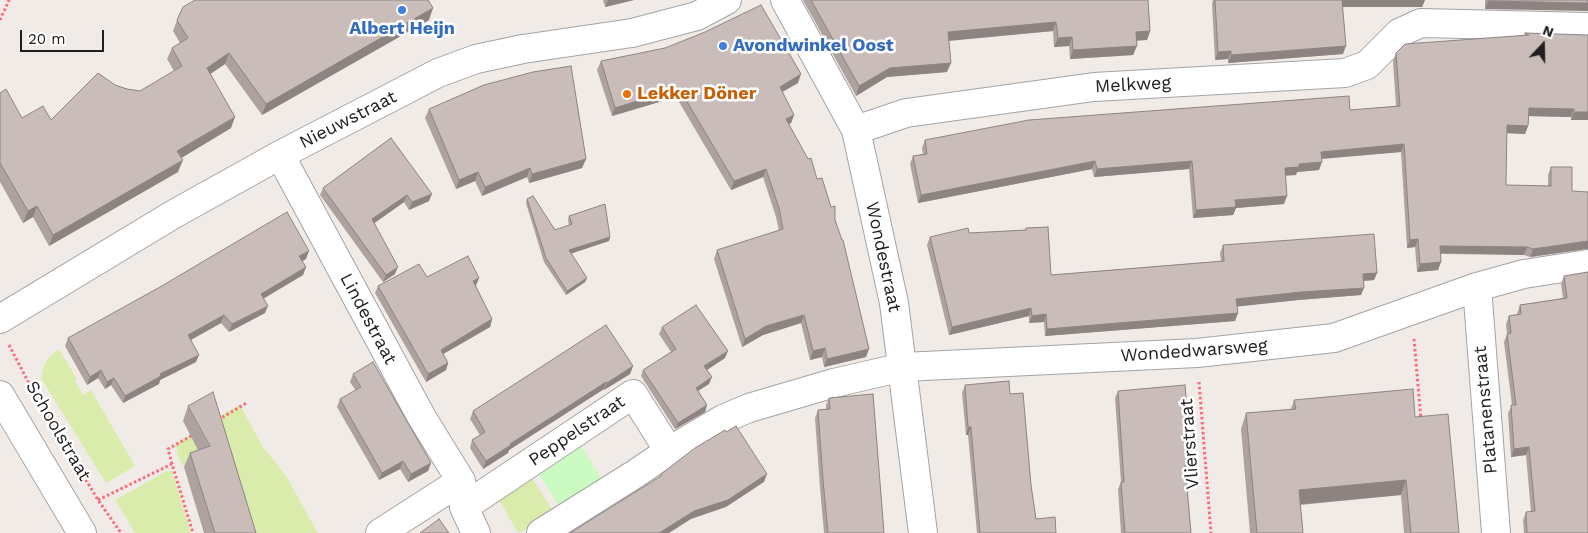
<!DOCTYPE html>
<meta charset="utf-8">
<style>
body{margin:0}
#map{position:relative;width:1588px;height:533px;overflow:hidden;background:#f1ebe7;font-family:"Work Sans",sans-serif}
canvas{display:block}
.north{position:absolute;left:1518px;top:20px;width:50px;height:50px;-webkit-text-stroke:4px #fff;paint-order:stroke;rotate:21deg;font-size:14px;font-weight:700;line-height:20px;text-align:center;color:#202020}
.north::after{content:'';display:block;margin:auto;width:18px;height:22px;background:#202020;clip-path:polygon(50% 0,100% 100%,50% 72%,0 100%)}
.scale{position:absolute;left:20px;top:30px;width:84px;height:22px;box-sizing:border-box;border:2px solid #202020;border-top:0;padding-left:6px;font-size:15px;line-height:18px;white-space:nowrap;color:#202020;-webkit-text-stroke:4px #fff;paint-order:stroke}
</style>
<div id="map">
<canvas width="1588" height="533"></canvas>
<div class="north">N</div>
<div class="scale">20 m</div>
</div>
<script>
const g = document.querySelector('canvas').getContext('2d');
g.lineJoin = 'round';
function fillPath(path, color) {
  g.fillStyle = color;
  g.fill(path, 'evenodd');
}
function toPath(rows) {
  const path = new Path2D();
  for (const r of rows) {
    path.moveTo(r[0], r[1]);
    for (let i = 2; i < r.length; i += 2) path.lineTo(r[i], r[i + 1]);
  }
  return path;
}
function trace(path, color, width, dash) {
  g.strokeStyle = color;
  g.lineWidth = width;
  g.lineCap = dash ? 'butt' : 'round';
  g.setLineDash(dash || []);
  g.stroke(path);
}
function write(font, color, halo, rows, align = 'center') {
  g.font = font + ' "Work Sans",sans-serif';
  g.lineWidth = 5;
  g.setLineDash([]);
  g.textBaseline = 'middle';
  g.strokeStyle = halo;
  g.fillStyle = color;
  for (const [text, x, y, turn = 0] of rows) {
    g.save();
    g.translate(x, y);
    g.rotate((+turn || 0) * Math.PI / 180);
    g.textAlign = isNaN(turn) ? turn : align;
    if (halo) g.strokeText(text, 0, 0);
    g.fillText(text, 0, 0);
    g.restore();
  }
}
fillPath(toPath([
 [59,349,77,379,75,381,83,395,91,390,135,466,106,483,41,378,44,366,50,356],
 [240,405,263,447,286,476,318,533,246,533,222,456,184,467,176,452,178,451,174,445,223,414],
 [167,471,172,471,191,533,135,533,115,500],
 [528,472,555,514,541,523,518,533,495,493]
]), '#d9ecab');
fillPath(toPath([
 [581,446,601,478,559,506,538,473]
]), '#cbfbc3');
const minor = toPath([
 [785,0,856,130,894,303,923,533],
 [856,130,906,113,1094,87,1345,73,1367,65,1399,33,1421,23,1588,27],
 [280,155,421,416,461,481,464,507,476,533],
 [1477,287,1496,533],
 [0,319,174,214,280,155,438,73,476,59,523,49,632,33,697,16,727,0],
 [0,395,82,533],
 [464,507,633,394,669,451],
 [380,533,461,481],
 [541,533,635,474,669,451,723,419,749,408,834,383,903,367,1197,353,1334,338,1477,287,1524,274,1588,264]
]);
trace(minor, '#a4a4a4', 30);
trace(toPath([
 [0,20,9,0],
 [1414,339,1421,420],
 [9,345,34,393,98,500,121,533],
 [1199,382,1211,533],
 [218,420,248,402],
 [172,464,168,449,193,435],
 [98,500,172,464,193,533]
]), '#fe6a7a', 3, [2.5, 2.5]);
trace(minor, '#fff', 28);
fillPath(toPath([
 [603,0,634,0,605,7],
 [803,0,1148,0,1150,31,1147,40,1136,40,1133,55,1070,59,1069,46,1054,47,1053,31,949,41,947,72,887,77,856,96],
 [1213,0,1425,0,1422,7,1343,7,1343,54,1228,63,1228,59,1215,60,1212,4],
 [1485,0,1588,0,1485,9],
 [177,20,429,20,262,115,225,64,210,74,231,128,181,158,178,172,49,246,33,217,23,223,0,182,0,93,22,118,51,120,115,85,127,89,140,91,174,71,167,59,172,48,180,43,173,31],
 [1525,33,1588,35,1588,120,1571,120,1571,117,1529,116,1528,126,1525,134,1506,133,1506,185,1548,186,1548,175,1551,167,1572,191,1586,249,1530,257,1524,255,1441,254,1438,270,1417,272,1415,247,1407,248,1401,152,1322,159,1319,170,1297,172,1296,175,1286,175,1284,204,1236,208,1233,215,1193,218,1189,169,1094,177,1092,169,918,203,910,164,913,156,923,154,922,148,925,140,1350,110,1396,106,1393,61,1396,53,1524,35],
 [601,61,798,83,782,92,794,115,791,123,789,124,817,179,835,220,866,357,824,367,822,357,810,360,801,323,763,335,742,347,714,259,717,250,779,231,776,217,763,177,731,190,676,97,612,116,597,70],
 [429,109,586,159,582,168,529,183,527,177,482,196,475,181,456,189,425,118],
 [391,138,429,201,409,210,404,202,374,223,395,274,383,282,320,195,323,188],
 [527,199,555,230,569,225,568,220,569,216,610,237,609,241,571,253,587,278,585,282,566,295,544,262,526,203],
 [1026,228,1051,275,1221,261,1220,253,1223,245,1377,273,1374,280,1364,281,1361,295,1298,300,1237,306,1238,313,1235,321,1045,336,1044,322,1029,323,1029,316,949,335,927,245,930,237,1025,230],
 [306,259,302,261,306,267,303,275,263,298,265,313,229,332,221,323,191,340,196,362,160,380,159,384,123,403,111,385,105,389,98,378,87,385,65,346,68,338],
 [1588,272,1588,533,1524,533,1523,520,1526,512,1531,512,1526,455,1511,457,1508,413,1512,405,1504,342,1507,334,1506,324,1509,316,1517,314,1520,305,1563,298,1561,284,1564,276],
 [427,277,479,278,476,286,492,319,490,327,443,354,448,363,446,370,426,382,375,293,378,286],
 [662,327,725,358,707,370,709,384,698,391,707,405,705,412,675,429,641,376,643,370,671,352,659,334],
 [633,366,630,374,604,390,604,389,509,450,508,453,483,469,470,448,472,440,480,435,470,419,473,411],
 [353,374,431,463,428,471,408,482,400,469,379,480,337,407,340,399,356,391,350,382],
 [965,385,1010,394,1031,485,1036,519,1056,533,977,533,968,435,966,435,962,393],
 [1118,391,1192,465,1190,472,1185,472,1191,533,1121,533,1118,489,1121,482,1115,398],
 [829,398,884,533,824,533,820,488,815,418,818,410,826,409,826,405],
 [1294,400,1415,417,1459,533,1404,533,1401,495,1300,505,1303,533,1250,533,1241,429,1246,413,1291,409],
 [188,406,256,533,204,533,184,467,190,453,198,450,183,421]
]), '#ada29f');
fillPath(toPath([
 [608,0,634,0,605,7],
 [1342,0,1425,0,1422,7,1340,7],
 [1488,1,1588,3,1588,11,1485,9],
 [433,8,429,20,262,115,266,104],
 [1056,22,1053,31,945,41,948,32],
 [1150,31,1147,40,1133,41,1136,32],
 [1072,37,1069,46,1054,47,1058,38],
 [1137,46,1133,55,1070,59,1073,50],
 [1346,46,1343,54,1228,63,1231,55],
 [1231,51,1228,59,1215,60,1218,52],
 [229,53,225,64,203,79,207,68],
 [951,63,947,72,887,77,856,96,859,86,890,68],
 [801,74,798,83,777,95,780,87],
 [679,88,676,97,612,116,615,108],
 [1529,108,1574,109,1571,117,1526,116],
 [1574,112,1588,112,1588,120,1571,120],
 [794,115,791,123,783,127,786,119],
 [235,117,231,128,173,163,177,151],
 [1507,125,1528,126,1525,134,1504,133],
 [1404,144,1401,152,1318,159,1321,152],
 [586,159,582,168,529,183,532,174],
 [183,160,178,172,49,246,53,235],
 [1095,161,1092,169,918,203,921,195],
 [1192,161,1189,169,1094,177,1097,169],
 [1322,162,1319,170,1297,172,1296,175,1282,176,1285,168,1299,164],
 [530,168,527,177,482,196,485,187],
 [766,169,763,177,731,190,734,181],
 [478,172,475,181,456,189,459,180],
 [432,194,429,201,409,210,412,202],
 [407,195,404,202,369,227,372,219],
 [1287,196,1284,204,1236,208,1233,215,1193,218,1196,210,1235,200],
 [37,206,33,217,23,223,28,211],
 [610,237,609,241,567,255,569,250],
 [1418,239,1415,247,1407,248,1410,240],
 [1588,241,1588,249,1586,249,1530,257,1533,249],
 [1440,246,1527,247,1524,255,1437,253],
 [309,251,306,259,297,264,299,256],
 [1441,262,1438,270,1417,272,1420,264],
 [306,267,303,275,258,302,261,294],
 [398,267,395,274,383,282,386,275],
 [1377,273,1374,280,1360,281,1363,274],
 [479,278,476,285,471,289,473,281],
 [587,278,585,282,566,295,567,291],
 [1364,288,1361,295,1298,300,1234,307,1236,299,1301,292],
 [268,306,265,313,229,332,232,324],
 [1031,308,1029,316,949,335,952,327],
 [1238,313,1235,321,1045,336,1047,329],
 [1046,314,1044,322,1029,323,1032,316],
 [224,315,221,323,185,343,188,335],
 [804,315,801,323,763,335,742,347,745,339,766,326],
 [492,319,490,327,438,357,441,350],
 [825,348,822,357,810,360,813,351],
 [869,349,866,357,824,367,827,359],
 [728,351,725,358,702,373,704,366],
 [199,355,196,362,160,380,159,384,123,403,125,396,160,374],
 [448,363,446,370,426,382,428,374],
 [633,366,630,374,604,390,607,383],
 [101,370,98,378,87,385,90,377],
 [712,377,709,384,693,394,696,388],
 [114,378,111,385,105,389,107,382],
 [606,382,604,389,509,450,508,453,483,469,486,461,510,444],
 [707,405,705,412,675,429,678,423],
 [968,427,971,427,968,435,966,435],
 [1529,447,1526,455,1511,457,1514,449],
 [403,461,400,469,379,480,382,473],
 [431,463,428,471,408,482,411,474],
 [1185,465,1192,465,1190,472,1182,473],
 [767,474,764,482,726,507,691,519,669,533,659,533,694,511],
 [1406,480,1401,495,1293,505,1299,490]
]), '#8d8482');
const building = toPath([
 [195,0,428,0,433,8,266,104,229,53,207,68,235,117,177,151,183,160,53,235,37,206,28,211,0,163,0,93,6,89,22,118,43,106,51,120,98,73,115,85,127,89,140,91,182,66,172,48,188,38,177,20,183,7,195,0],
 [811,0,1148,0,1150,31,1136,32,1137,46,1073,50,1072,37,1058,38,1056,22,948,32,951,63,890,68,859,86,811,0],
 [1215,0,1342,0,1346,46,1231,55,1231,51,1218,52,1215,0],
 [1488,0,1588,0,1588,3,1488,1,1488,0],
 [761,5,801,74,780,87,794,115,786,119,808,159,811,158,817,179,822,178,831,207,835,206,835,220,842,240,843,240,869,349,827,359,825,348,813,351,804,315,766,326,745,339,717,250,783,229,779,208,766,169,734,181,679,88,615,108,601,61,665,48,705,32,761,5],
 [1525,33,1588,35,1588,112,1574,112,1574,109,1529,108,1528,126,1507,125,1506,185,1551,186,1551,167,1572,167,1572,191,1588,192,1588,241,1533,249,1527,247,1440,246,1441,262,1420,264,1418,239,1410,240,1404,144,1321,152,1322,162,1299,164,1299,167,1285,168,1287,196,1235,200,1236,207,1196,210,1192,161,1097,169,1095,161,921,195,913,156,927,154,925,140,1029,120,1349,96,1350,110,1400,106,1396,53,1405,44,1529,35,1525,33],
 [571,66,586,159,532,174,530,168,485,187,478,172,459,180,429,109,484,85,533,72,571,66],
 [391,138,432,194,412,202,407,195,372,219,398,267,386,275,323,188,391,138],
 [533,196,555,230,572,224,569,216,605,204,610,237,569,250,587,278,567,291,546,258,527,199,533,196],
 [287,212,309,251,299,256,306,267,261,294,268,306,232,324,224,315,188,335,199,355,160,374,161,376,125,396,114,378,107,382,101,370,90,377,68,338,160,287,287,212],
 [1048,227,1051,275,1224,261,1223,245,1374,234,1377,273,1363,274,1364,288,1301,292,1236,299,1238,313,1047,329,1046,314,1032,316,1031,308,952,327,930,237,968,228,969,233,1026,230,1026,228,1048,227],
 [468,256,479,278,473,281,492,319,441,350,448,363,428,374,378,286,419,264,427,277,468,256],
 [1588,272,1588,533,1527,533,1526,512,1535,511,1529,447,1514,449,1511,405,1516,405,1507,334,1511,333,1509,316,1521,314,1520,305,1567,298,1564,276,1588,272],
 [696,305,728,351,704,366,712,377,696,388,707,405,678,423,643,370,676,349,662,327,696,305],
 [606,325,633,366,607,383,606,382,510,444,511,445,486,461,472,440,485,432,473,411,606,325],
 [373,362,431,463,411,474,403,461,382,473,340,399,361,387,353,374,373,362],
 [1009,381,1010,394,1023,393,1031,485,1036,519,1055,517,1056,533,980,533,971,427,968,427,965,385,1009,381],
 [1185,385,1192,465,1185,465,1191,533,1125,533,1121,482,1124,482,1118,391,1185,385],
 [1413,389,1415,417,1448,414,1459,533,1411,533,1406,480,1299,490,1303,533,1257,533,1246,413,1296,409,1294,400,1413,389],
 [213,392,228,441,256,533,215,533,190,453,210,446,188,406,213,392],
 [873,394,884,533,828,533,823,480,818,410,830,409,829,398,873,394],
 [736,426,767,474,728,500,694,511,659,533,570,533,661,476,661,474,695,448,725,430,726,432,736,426],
 [439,519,449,533,420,533,439,519]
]);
fillPath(building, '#c9bcb9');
trace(building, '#8d8482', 1);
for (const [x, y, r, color] of [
 [402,10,5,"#3f7fe0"],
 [723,46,5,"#3f7fe0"],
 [627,94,5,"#e8710a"]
]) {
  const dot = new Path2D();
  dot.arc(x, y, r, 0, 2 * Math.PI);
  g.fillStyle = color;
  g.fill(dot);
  trace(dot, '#fff', 2);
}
write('bold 18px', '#366cbe', '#fff', [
 ["Albert Heijn",402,29],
 ["Avondwinkel Oost",733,46,"left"]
]);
write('18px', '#202020', '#fff', [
 ["Melkweg",1133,85,-3],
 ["Nieuwstraat",348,120,-27],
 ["Wondestraat",883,257,78],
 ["Lindestraat",368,319,62],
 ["Wondedwarsweg",1194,351,-4],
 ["Platanenstraat",1486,410,-95],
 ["Schoolstraat",58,431,60],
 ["Peppelstraat",577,431,-34],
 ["Vlierstraat",1190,444,-94]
]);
write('bold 18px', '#c56008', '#fff', [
 ["Lekker Döner",637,94]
], 'left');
</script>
